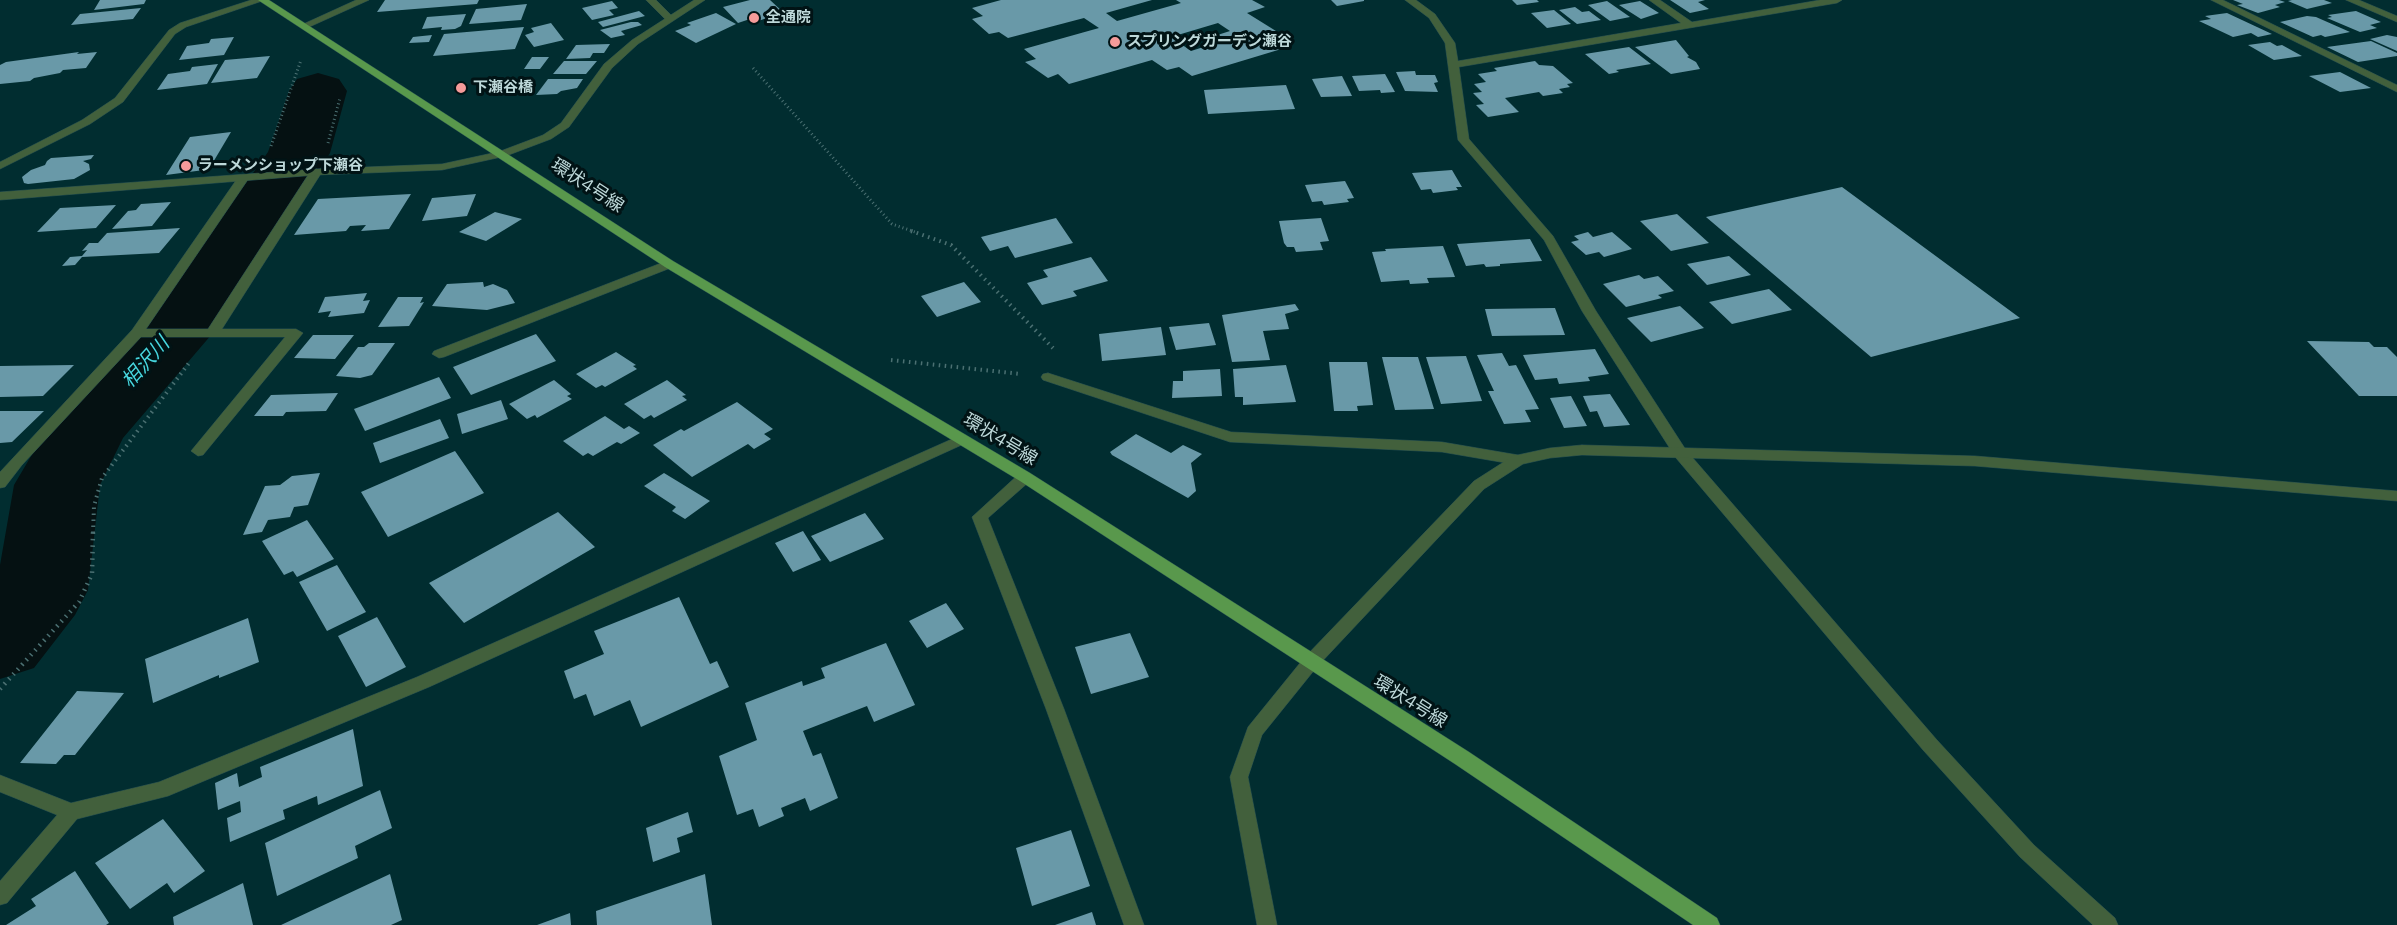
<!DOCTYPE html>
<meta charset="utf-8">
<style>
body{margin:0}
canvas{display:block;background:#012d30}
</style>
<canvas width="2397" height="925"></canvas>
<script>
const g = document.querySelector('canvas').getContext('2d');
g.lineJoin = 'round';
function toPath(rows) {
  const path = new Path2D();
  for (const r of rows) {
    path.moveTo(r[0], r[1]);
    for (let i = 2; i < r.length; i += 2) path.lineTo(r[i], r[i + 1]);
  }
  return path;
}
function fillPath(path, color) {
  g.fillStyle = color;
  g.fill(path, 'evenodd');
}
function trace(path, color, width, dash) {
  g.strokeStyle = color;
  g.lineWidth = width;
  g.lineCap = dash ? 'butt' : 'round';
  g.setLineDash(dash || []);
  g.stroke(path);
}
function write(font, color, halo, rows, align = 'center') {
  g.font = font + ' Bitter,"Noto Sans JP",serif';
  g.lineWidth = 6;
  g.setLineDash([]);
  g.textBaseline = 'middle';
  g.strokeStyle = halo;
  g.fillStyle = color;
  for (const [text, x, y, turn = 0] of rows) {
    g.save();
    g.translate(x, y);
    g.rotate((+turn || 0) * Math.PI / 180);
    g.textAlign = isNaN(turn) ? turn : align;
    if (halo) g.strokeText(text, 0, 0);
    g.fillText(text, 0, 0);
    g.restore();
  }
}
fillPath(toPath([
 [318,73,339,79,347,91,330,153,218,327,123,438,100,485,88,590,75,615,34,668,0,679,0,565,14,485,60,407,166,295,268,152,289,91,297,79,318,73]
]), '#051112');
fillPath(toPath([
 [100,0,146,0,144,4,94,10],
 [385,0,479,0,477,4,377,12],
 [750,0,770,0,783,12,753,23,750,19,738,23,723,7],
 [1001,0,1152,0,1106,13,1117,21,1181,3,1176,0,1252,0,1265,7,1247,13,1284,36,1275,38,1288,47,1192,76,1179,67,1167,70,1152,60,1069,84,1058,74,1048,78,1025,62,1036,59,1024,49,1099,28,1084,18,1008,38,999,32,989,34,972,19,983,16,972,8],
 [1218,23,1230,31,1205,39,1213,44,1191,51,1171,37],
 [1331,0,1364,0,1364,1,1337,6],
 [1512,0,1537,0,1539,2,1517,5],
 [1670,0,1705,0,1698,2,1709,9,1690,13],
 [2233,0,2279,0,2285,2,2275,5,2280,7,2258,13,2237,5,2243,4],
 [2292,0,2324,0,2332,3,2307,9,2288,1],
 [612,1,618,8,609,10,614,15,592,20,582,8],
 [1607,1,1630,17,1610,21,1588,5],
 [1640,1,1659,13,1641,19,1619,5],
 [527,4,521,20,469,24,476,9],
 [1575,7,1582,12,1589,11,1601,20,1577,24,1559,10],
 [141,8,133,19,71,25,80,14],
 [1554,10,1571,24,1547,28,1531,13],
 [639,11,645,16,603,27,598,22],
 [2356,11,2381,22,2370,25,2377,28,2360,32,2327,18,2332,17,2328,15],
 [716,13,736,24,696,43,675,31,691,25,687,23],
 [2227,13,2272,34,2258,37,2251,33,2233,37,2199,21,2211,19,2205,16],
 [466,14,461,26,455,29,441,30,442,27,422,29,427,17],
 [2307,16,2316,17,2350,32,2325,37,2321,35,2313,37,2280,22],
 [631,22,638,22,642,25,621,31,625,35,611,38,600,30],
 [551,23,564,40,534,47,525,35,534,32,531,28],
 [524,27,515,49,433,56,444,34],
 [432,35,429,42,409,43,413,37],
 [2387,35,2397,37,2397,51,2370,39],
 [234,37,224,55,179,60,187,46,209,43,211,39],
 [1676,40,1689,56,1687,57,1696,62,1700,69,1671,74,1635,47],
 [2371,41,2397,53,2397,56,2358,62,2327,47],
 [2270,42,2277,46,2282,45,2302,56,2274,60,2248,45],
 [610,44,604,53,593,53,590,58,566,59,576,45],
 [1629,47,1651,64,1616,70,1619,72,1609,74,1585,54],
 [79,52,77,54,97,52,86,68,63,70,60,73,34,78,30,81,0,84,0,65,6,62],
 [270,56,257,78,211,83,225,60],
 [532,57,549,57,540,69,524,69],
 [564,61,597,61,586,74,553,74],
 [1535,61,1539,65,1553,66,1573,83,1567,84,1570,87,1559,89,1563,93,1543,96,1539,92,1505,98,1519,112,1488,117,1476,105,1484,104,1473,93,1482,92,1474,84,1486,82,1478,74,1497,71,1494,68],
 [218,64,207,84,157,90,168,74,190,71,192,67],
 [1415,71,1416,75,1435,75,1438,82,1434,83,1438,92,1405,91,1396,72],
 [2340,72,2371,88,2340,92,2309,76],
 [1385,74,1395,92,1381,93,1380,90,1359,91,1352,76],
 [1342,76,1352,96,1321,97,1312,79],
 [548,79,583,79,577,88,561,91,557,94,536,95],
 [1286,85,1295,109,1208,114,1204,90],
 [231,132,212,164,207,164,204,170,166,175,190,137],
 [94,155,91,159,83,161,89,164,90,170,74,179,28,184,24,183,22,177,31,170,45,165,47,161,51,158],
 [1452,170,1462,187,1456,187,1458,190,1433,193,1431,189,1421,190,1412,173],
 [1345,181,1354,198,1347,199,1349,202,1324,205,1322,201,1312,202,1305,185],
 [1842,187,2020,318,1871,357,1706,217],
 [411,194,389,229,361,231,366,225,350,226,346,231,294,235,318,199],
 [476,194,467,216,422,221,432,198],
 [171,202,152,226,112,229,128,211,136,210,141,204],
 [116,205,96,228,37,232,60,208],
 [495,212,522,219,486,241,459,232],
 [1677,214,1709,243,1671,251,1640,221],
 [1056,218,1073,243,1015,258,1008,246,990,251,981,237],
 [1321,218,1329,241,1320,242,1323,250,1296,252,1294,247,1287,247,1284,243,1279,221],
 [180,228,159,253,82,257,75,265,62,266,70,257,82,256,87,250,82,251,89,243,98,243,107,233],
 [1588,232,1593,237,1612,232,1632,249,1604,257,1599,252,1586,255,1571,242,1579,240,1574,236],
 [1530,239,1542,261,1500,264,1500,266,1486,267,1484,264,1466,266,1457,244],
 [1443,246,1455,277,1427,278,1429,283,1410,284,1409,280,1381,282,1372,252,1386,251,1385,249],
 [1729,256,1751,275,1707,285,1687,264],
 [1091,257,1108,281,1073,291,1077,296,1042,305,1027,283,1048,277,1043,270],
 [1639,275,1644,279,1658,276,1674,291,1658,295,1662,298,1626,307,1603,284],
 [483,282,484,287,493,284,507,290,515,303,487,310,432,306,447,284],
 [964,282,981,302,937,317,921,296],
 [1769,289,1792,310,1732,324,1709,302],
 [367,293,363,301,370,300,364,313,328,317,331,311,318,313,325,297],
 [398,297,423,297,420,303,424,302,409,326,378,327],
 [1295,304,1299,310,1285,314,1289,329,1263,331,1270,360,1232,362,1222,315],
 [1680,306,1704,328,1651,342,1627,318],
 [1555,308,1565,335,1492,336,1485,309],
 [1209,323,1216,345,1176,350,1169,327],
 [1161,327,1166,355,1102,361,1099,334],
 [536,334,556,361,471,395,453,367],
 [313,335,354,335,335,359,294,358],
 [2307,341,2369,342,2374,347,2387,347,2397,357,2397,396,2359,396],
 [369,343,395,343,372,375,360,378,336,376,358,347,364,347],
 [1595,349,1609,374,1588,377,1590,381,1559,384,1557,378,1535,380,1523,355],
 [616,352,636,365,633,366,637,369,605,387,602,385,596,388,576,374],
 [1502,353,1509,366,1516,365,1539,409,1525,410,1531,422,1504,424,1488,391,1494,391,1477,355],
 [1466,356,1482,401,1441,404,1426,357],
 [1382,357,1418,357,1434,409,1395,410],
 [1329,362,1367,362,1373,405,1357,406,1358,411,1334,411],
 [74,365,43,396,0,397,0,366],
 [1286,365,1296,402,1243,405,1243,397,1235,397,1233,369],
 [1220,369,1222,396,1172,398,1173,381,1183,381,1183,371],
 [439,377,451,398,365,431,354,409],
 [554,380,571,394,567,396,572,399,537,418,535,415,527,419,509,404],
 [667,380,686,395,682,396,687,400,654,418,651,415,644,419,624,404],
 [338,393,326,411,286,412,283,416,254,416,271,395],
 [1610,394,1630,425,1604,427,1597,411,1590,412,1583,396],
 [1571,396,1587,426,1564,428,1550,398],
 [501,400,508,419,462,434,457,414],
 [737,402,773,429,764,434,771,439,754,449,748,444,692,477,653,445,681,429,684,431],
 [0,411,44,411,12,442,0,443],
 [605,416,624,429,629,426,640,433,621,444,617,442,593,456,588,453,583,456,563,441],
 [440,419,449,438,380,463,373,443],
 [1136,434,1171,453,1183,445,1202,454,1191,463,1196,491,1188,498,1112,455,1110,452],
 [455,451,484,493,388,537,361,492],
 [320,473,308,505,294,507,290,517,268,520,262,532,243,535,265,486,280,485,292,476],
 [664,473,710,501,685,519,672,511,676,507,644,486],
 [558,512,595,547,464,623,429,583],
 [865,513,884,539,830,562,811,536],
 [307,520,334,559,297,577,293,571,284,575,262,541],
 [803,531,821,560,793,572,775,543],
 [337,565,366,612,327,631,299,582],
 [679,597,710,664,717,661,729,687,641,727,630,700,594,716,586,694,574,699,564,671,604,654,594,631],
 [946,603,964,629,927,648,909,621],
 [377,617,406,667,366,687,338,636],
 [248,618,259,662,219,678,219,675,153,703,145,659],
 [1130,633,1149,677,1091,694,1075,647],
 [886,643,915,705,874,722,867,706,803,731,813,756,821,753,838,798,810,811,805,798,781,808,784,816,759,827,753,809,737,815,719,756,757,740,745,703,802,681,803,686,825,678,821,668],
 [77,691,124,693,75,755,64,755,56,764,20,763],
 [353,729,363,786,318,805,317,796,283,810,285,819,230,842,227,818,241,812,240,801,218,810,215,783,237,773,239,787,262,777,260,767],
 [380,790,392,828,355,846,358,858,277,896,265,843],
 [688,812,693,832,677,838,680,852,653,862,646,828],
 [163,819,205,871,174,893,167,883,130,909,95,863],
 [1071,830,1090,886,1032,906,1016,848],
 [75,871,109,923,106,925,6,925,36,906,31,899],
 [390,874,402,920,391,925,281,925],
 [705,874,712,925,597,925,596,911],
 [243,883,253,925,174,925,173,917],
 [1092,912,1096,925,1055,925],
 [570,913,571,925,537,925]
]), '#6999a8');
const service = toPath([
 [646,0,656,0,672,16,672,20,666,20,646,0],
 [1025,472,1033,477,1030,481,988,518,1064,709,1144,925,1124,925,1046,709,972,517,1020,473,1025,472]
]);
const minor = toPath([
 [356,0,369,0,307,28,299,26,356,0],
 [694,0,705,0,638,44,612,68,569,127,551,139,506,156,498,156,498,152,543,135,561,123,604,64,632,40,694,0],
 [1405,0,1416,0,1435,14,1455,43,1458,61,1681,23,1649,0,1660,0,1692,22,1820,0,1842,0,1837,3,1459,67,1469,139,1553,236,1596,311,1686,450,1937,740,2034,845,2115,918,2118,925,2093,925,2020,857,1923,750,1676,458,1582,311,1544,240,1458,140,1445,43,1429,18,1405,0],
 [2211,0,2223,0,2397,85,2397,92,2211,0],
 [2346,0,2359,0,2397,16,2397,22,2346,0],
 [316,169,322,172,222,329,296,329,303,333,203,455,198,456,191,451,285,337,141,337,22,465,5,487,0,488,0,472,132,330,239,176,243,175,249,178,146,329,208,329,310,172,316,169],
 [669,260,675,264,673,267,444,357,439,358,432,354,434,351,669,260],
 [1048,373,1231,432,1442,442,1518,455,1525,460,1518,465,1442,452,1230,442,1043,380,1041,377,1043,374,1048,373],
 [961,435,966,437,968,440,966,443,429,687,168,796,77,819,7,903,0,905,0,881,57,815,0,792,0,775,71,803,159,782,417,677,961,435]
]);
const tertiary = toPath([
 [251,0,265,0,186,27,175,34,123,102,90,124,0,169,0,162,82,120,115,98,169,30,180,23,251,0],
 [502,151,508,154,506,156,442,170,316,175,0,200,0,192,316,169,442,164,502,151],
 [1582,445,1975,456,2397,491,2397,501,1975,466,1582,455,1550,458,1523,464,1484,489,1316,668,1262,735,1248,777,1277,925,1257,925,1230,777,1248,727,1304,658,1474,481,1513,456,1550,448,1582,445]
]);
const primary = toPath([
 [258,0,269,0,673,261,1030,473,1469,752,1717,918,1720,925,1693,925,1455,764,1020,481,665,267,258,0]
]);
trace(service, '#234c4e', 1);
trace(minor, '#234c4e', 1);
trace(tertiary, '#234c4e', 1);
trace(primary, '#234c4e', 1);
trace(toPath([
 [753,68,892,224,915,232],
 [328,143,340,98],
 [271,146,301,60]
]), '#4b7072', 3, [1, 3]);
trace(toPath([
 [911,231,951,245,1053,348],
 [891,360,1021,374],
 [93,533,94,506,102,478,189,363]
]), '#4b7072', 4, [1.5, 4.5]);
trace(toPath([
 [0,689,79,602,92,574,93,532]
]), '#4b7072', 4.5, [1.5, 5]);
fillPath(service, '#42603c');
fillPath(minor, '#42603c');
fillPath(tertiary, '#42603c');
fillPath(primary, '#59984c');
for (const [x, y, r, color] of [
 [754,18,6,"#f59b9a"],
 [1115,42,6,"#f59b9a"],
 [461,88,6,"#f59b9a"],
 [186,166,6,"#f59b9a"]
]) {
  const dot = new Path2D();
  dot.arc(x, y, r, 0, 2 * Math.PI);
  g.fillStyle = color;
  g.fill(dot);
  trace(dot, '#011315', 2);
}
write('bold 15px', '#bdd8d9', '#011315', [
 ["全通院",766,18],
 ["スプリングガーデン瀬谷",1127,42],
 ["下瀬谷橋",473,88],
 ["ラーメンショップ下瀬谷",198,166]
], 'left');
write('18px', '#bdd8d9', '#011315', [
 ["環状4号線",587,186,33],
 ["環状4号線",1000,440,31],
 ["環状4号線",1410,702,32]
]);
write('italic 20px', '#47d7df', '#011315', [
 ["相沢川",146,363,-48]
]);
</script>
